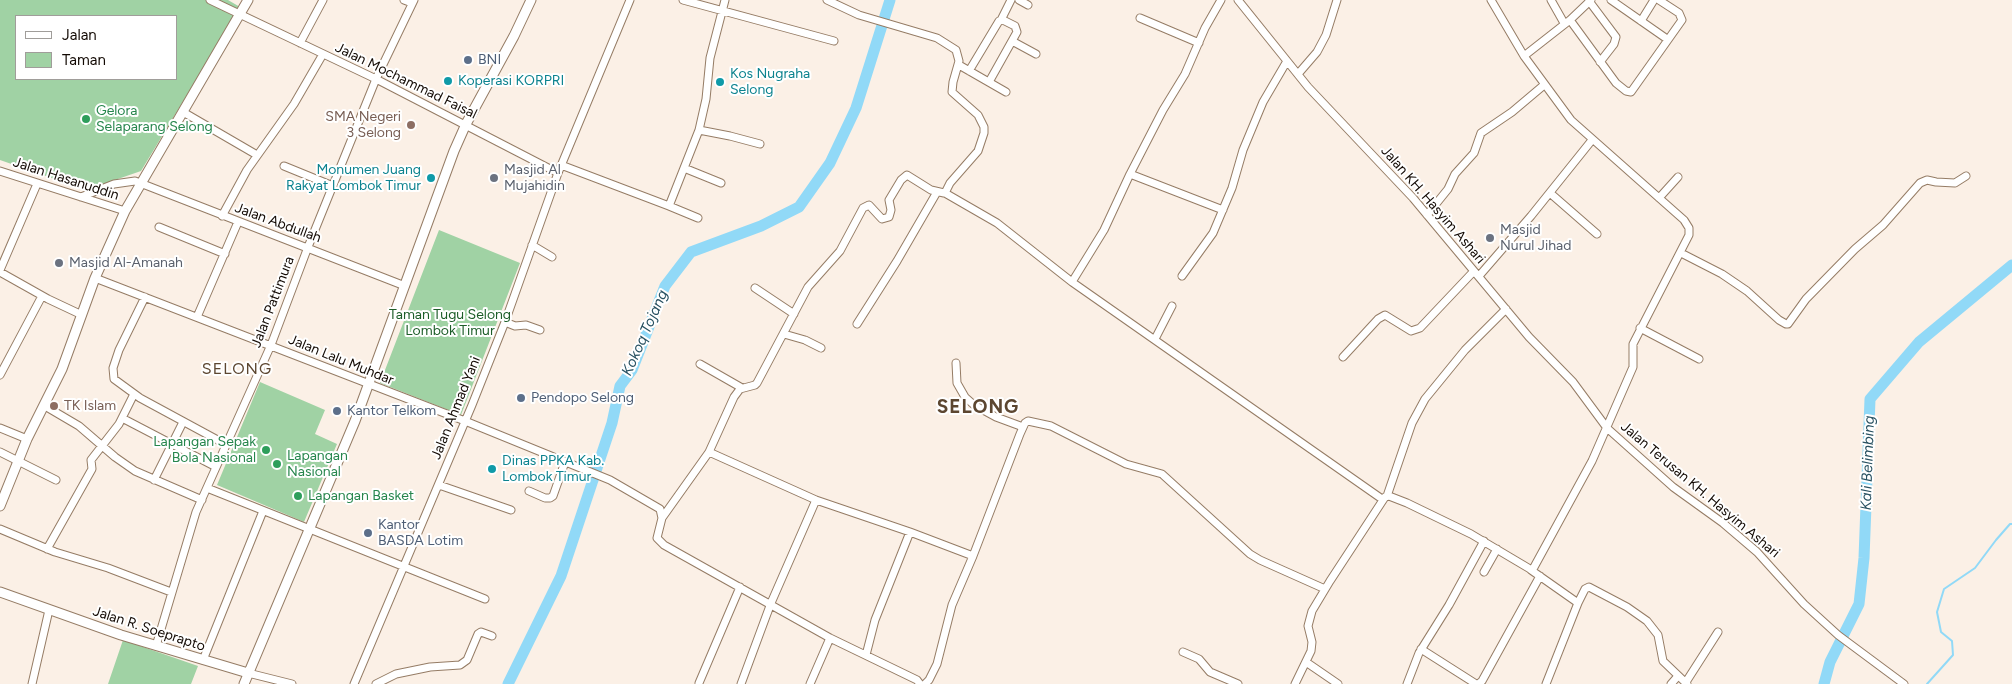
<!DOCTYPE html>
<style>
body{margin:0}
#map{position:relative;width:2012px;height:684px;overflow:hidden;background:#fbf0e6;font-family:Figtree,sans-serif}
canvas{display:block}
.legend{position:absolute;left:15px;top:15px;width:162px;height:65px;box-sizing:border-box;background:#fff;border:1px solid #a09d9a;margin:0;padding:6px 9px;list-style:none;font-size:15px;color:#120903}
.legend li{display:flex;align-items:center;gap:10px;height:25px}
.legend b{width:25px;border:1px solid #a09d9a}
</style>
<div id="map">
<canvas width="2012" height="684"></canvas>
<ul class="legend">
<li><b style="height:6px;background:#fff"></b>Jalan</li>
<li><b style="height:14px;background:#a0d2a4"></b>Taman</li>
</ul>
</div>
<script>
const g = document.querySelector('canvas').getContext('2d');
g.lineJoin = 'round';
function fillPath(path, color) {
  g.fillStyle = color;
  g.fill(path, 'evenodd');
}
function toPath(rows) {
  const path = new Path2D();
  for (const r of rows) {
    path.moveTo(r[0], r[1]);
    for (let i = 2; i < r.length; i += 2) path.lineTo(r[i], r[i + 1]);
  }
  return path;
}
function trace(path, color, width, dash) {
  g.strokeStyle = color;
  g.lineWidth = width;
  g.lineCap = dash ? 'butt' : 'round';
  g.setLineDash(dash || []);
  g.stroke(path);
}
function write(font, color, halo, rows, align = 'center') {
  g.font = font + ' Figtree,sans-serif';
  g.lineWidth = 4;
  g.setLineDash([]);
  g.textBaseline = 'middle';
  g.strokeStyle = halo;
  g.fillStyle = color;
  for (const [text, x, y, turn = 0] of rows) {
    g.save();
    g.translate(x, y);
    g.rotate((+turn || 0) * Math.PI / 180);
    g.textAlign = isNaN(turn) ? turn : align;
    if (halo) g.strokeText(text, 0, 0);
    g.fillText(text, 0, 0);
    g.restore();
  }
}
fillPath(toPath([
 [0,0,228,0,240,7,141,171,86,190,0,160],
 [16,16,176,16,176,79,16,79],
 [439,230,520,263,461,415,380,383],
 [260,382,325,410,315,434,337,444,304,522,217,485],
 [123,640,198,666,191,684,108,684]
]), '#a0d2a4');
trace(toPath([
 [1927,684,1953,655,1952,641,1941,632,1937,612,1944,589,1975,568,1996,540,2010,524,2012,524]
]), '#91d9f7', 2);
trace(toPath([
 [508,684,561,576,612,423,620,386,632,370,665,286,691,252,761,226,799,207,830,163,856,108,890,0],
 [1824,684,1830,662,1859,604,1864,558,1870,399,1919,342,2012,265]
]), '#91d9f7', 11);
const minor = toPath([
 [210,0,376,79,558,173],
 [404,0,412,3],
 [683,0,834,41],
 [827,0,859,15,937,38,956,50,959,61,953,82,952,92,978,115,984,127,984,133,978,151,950,183,945,193,997,223,1072,282,1382,499],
 [1019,0,1028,5],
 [1238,0,1308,87,1413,198,1529,337,1573,382,1607,428,1673,487,1723,523,1757,552,1804,604,1838,635,1904,684],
 [1551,0,1564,23],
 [1611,0,1667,39],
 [1589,1,1616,37,1614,44,1600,62],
 [1140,18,1199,43],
 [1001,20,1011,0],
 [1570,20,1616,83,1626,91,1631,92,1682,20,1679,13,1659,0],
 [1641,21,1654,0],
 [1012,41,1036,54],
 [300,43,323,0],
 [1524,56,1570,20,1591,0],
 [959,65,1006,92],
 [969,71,999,21,1003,20,1015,26,1017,32,989,82],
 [1298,74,1317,52,1326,35,1337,0],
 [183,112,257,155],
 [699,130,730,136,760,144],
 [561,165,669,206,699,130,706,99,710,58,725,0],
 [284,166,333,186],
 [684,168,721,183],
 [0,171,125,211],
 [1130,174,1223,210],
 [1550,193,1597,234],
 [81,197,114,184,135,181,405,286],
 [1659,198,1678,177],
 [669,206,698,218],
 [1427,215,1448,189,1455,174,1474,153,1481,133,1512,112,1544,85],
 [222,216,247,170,294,104,323,54],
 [159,227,225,254],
 [532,245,552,257],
 [1681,253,1722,274,1747,291,1779,320,1786,324,1788,324,1806,299,1855,249,1883,225,1920,183,1927,180,1936,182,1955,183,1966,176],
 [0,270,37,184],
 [0,272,48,299,82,315],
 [1182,276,1213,233,1232,188,1243,150,1263,102,1287,61],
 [1479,276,1531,216,1592,140],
 [95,278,465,421,610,480,660,509,662,518,657,538,664,545,830,638,917,680,920,684],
 [1072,282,1104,230,1130,174,1163,110,1185,74,1205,28,1221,0],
 [755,288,794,314],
 [145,297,119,350,113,368,114,379,140,398,225,444],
 [197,317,238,222],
 [505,322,515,326,526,325,540,330],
 [857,324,897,261,937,192],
 [1640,328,1699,359],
 [784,334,805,340,821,348],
 [1155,339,1172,306],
 [1343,357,1378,319,1385,315,1411,331,1420,328,1474,271],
 [956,363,957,383,965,397,974,405,996,417,1023,427],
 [700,364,742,388],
 [0,375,42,296],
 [45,406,79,426,115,457,135,471,202,500],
 [122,418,216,467],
 [0,428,27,439],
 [0,452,56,480],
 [709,452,816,500,910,532,973,556],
 [154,480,183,422],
 [439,485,511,510],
 [207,488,485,599],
 [529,491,545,498,550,498,553,496,565,462],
 [1387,496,1412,423,1425,399,1465,350,1506,309],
 [662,518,709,452,734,397,740,389,755,385,757,383,808,287,840,251,863,208,869,205,882,219,889,217,891,210,889,200,901,180,907,175,931,190,944,193],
 [0,529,55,552,108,568,171,592],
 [47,549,92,469,91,460,119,424,134,394],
 [1531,570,1578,603,1546,684],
 [1484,572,1497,549],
 [1578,603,1585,589,1589,587,1627,607,1647,621,1658,635,1663,661,1687,684],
 [156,646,196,512,271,345,308,247,376,79,414,0],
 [1421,649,1476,684],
 [1183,652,1199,659,1210,672,1238,684],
 [866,655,875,620,910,532],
 [203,660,263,511],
 [1306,662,1338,684],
 [248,673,292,684],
 [1686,682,1718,632],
 [699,683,740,587],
 [32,684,49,610],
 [354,684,472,405,505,322,558,173,630,0],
 [376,684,396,674,430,667,460,665,467,660,478,634,481,632,492,636],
 [741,684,771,603,816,500],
 [810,684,830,638],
 [925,684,929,680,937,664,952,605,973,556,1020,434,1025,423,1028,421,1051,426,1126,464,1162,474,1250,554,1260,560,1325,589],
 [1295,684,1311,651,1312,642,1308,626,1312,611,1330,581,1385,497,1389,496,1407,503,1471,534,1530,569,1533,569,1592,461,1633,367,1633,344,1689,235,1689,228,1684,220,1571,120,1524,56,1491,0],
 [1407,684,1419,653,1449,605,1484,541],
 [1478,684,1482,681,1540,576],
 [1671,684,1678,676]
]);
const major = toPath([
 [0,506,27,439,62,369,95,278,125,211,248,0],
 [0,592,121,635,248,673],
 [244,684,355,421,454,151,466,124,514,36,531,0]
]);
trace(minor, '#957c65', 9);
trace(major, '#957c65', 11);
trace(minor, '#fff', 7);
trace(major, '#fff', 9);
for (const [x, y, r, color] of [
 [468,60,5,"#5c6f8a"],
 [448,81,5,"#0f9aa8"],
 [720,82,5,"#0f9aa8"],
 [86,119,5,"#2e9e5b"],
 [411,125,5,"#8d6e63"],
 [431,178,5,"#0f9aa8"],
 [494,178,5,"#6b7280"],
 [1490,238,5,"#6b7280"],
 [59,263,5,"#6b7280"],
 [521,398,5,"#5c6f8a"],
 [54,406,5,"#8d6e63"],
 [337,411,5,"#5c6f8a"],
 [266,450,5,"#2e9e5b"],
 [277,464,5,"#2e9e5b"],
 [492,469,5,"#0f9aa8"],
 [298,496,5,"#2e9e5b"],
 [368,533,5,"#5c6f8a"]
]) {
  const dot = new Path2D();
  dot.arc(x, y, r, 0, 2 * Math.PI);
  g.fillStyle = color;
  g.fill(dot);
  trace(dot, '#fff', 2);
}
write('14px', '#4e5e75', '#fff', [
 ["BNI",478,60],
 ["Pendopo Selong",531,398],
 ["Kantor Telkom",347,411],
 ["Kantor",378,525],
 ["BASDA Lotim",378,541]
], 'left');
write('14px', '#0d838f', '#fff', [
 ["Kos Nugraha",730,74],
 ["Selong",730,90],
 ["Koperasi KORPRI",458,81],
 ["Monumen Juang",421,170,"right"],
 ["Rakyat Lombok Timur",421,186,"right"],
 ["Dinas PPKA Kab.",502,461],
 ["Lombok Timur",502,477]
], 'left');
write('14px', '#120903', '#fff', [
 ["Jalan Mochammad Faisal",406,81,26],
 ["Jalan Hasanuddin",66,179,18],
 ["Jalan KH. Hasyim Ashari",1433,205,49],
 ["Jalan Abdullah",278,223,20],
 ["Jalan Pattimura",273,302,-69],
 ["Jalan Lalu Muhdar",341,360,22],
 ["Jalan Ahmad Yani",456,408,-68],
 ["Jalan Terusan KH. Hasyim Ashari",1700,490,40],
 ["Jalan R. Soeprapto",149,629,18]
]);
write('14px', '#27864d', '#fff', [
 ["Gelora",96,111],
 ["Selaparang Selong",96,127],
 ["Lapangan Sepak",256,442,"right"],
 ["Bola Nasional",256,458,"right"],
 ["Lapangan",287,456],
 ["Nasional",287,472],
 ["Lapangan Basket",308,496]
], 'left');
write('14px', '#785e54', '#fff', [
 ["SMA Negeri",401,117],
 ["3 Selong",401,133],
 ["TK Islam",64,406,"left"]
], 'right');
write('14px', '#5b616d', '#fff', [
 ["Masjid Al",504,170],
 ["Mujahidin",504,186],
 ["Masjid",1500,230],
 ["Nurul Jihad",1500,246],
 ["Masjid Al-Amanah",69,263]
], 'left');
write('14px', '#1c5d28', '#fff', [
 ["Taman Tugu Selong",450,315],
 ["Lombok Timur",450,331]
]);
write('italic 15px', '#285161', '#fff', [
 ["Kokoq Tojang",645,333,-66],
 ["Kali Belimbing",1868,463,-88]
]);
g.letterSpacing = '1px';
write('16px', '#5c4630', '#fff', [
 ["SELONG",237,369]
]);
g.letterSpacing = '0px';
g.letterSpacing = '1px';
write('bold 19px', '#5c4630', '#fff', [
 ["SELONG",978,407]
]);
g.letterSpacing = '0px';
</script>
